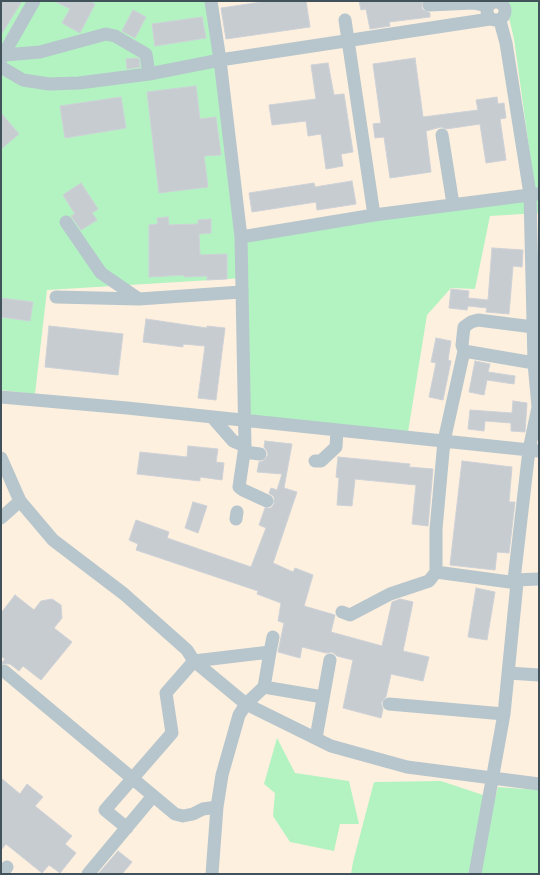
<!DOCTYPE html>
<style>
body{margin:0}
#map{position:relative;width:540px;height:875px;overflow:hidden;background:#efebeb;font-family:"Exo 2",sans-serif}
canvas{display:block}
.frame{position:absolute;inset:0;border:2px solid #42525b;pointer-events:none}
</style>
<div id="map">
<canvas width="540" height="875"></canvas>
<div class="frame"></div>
</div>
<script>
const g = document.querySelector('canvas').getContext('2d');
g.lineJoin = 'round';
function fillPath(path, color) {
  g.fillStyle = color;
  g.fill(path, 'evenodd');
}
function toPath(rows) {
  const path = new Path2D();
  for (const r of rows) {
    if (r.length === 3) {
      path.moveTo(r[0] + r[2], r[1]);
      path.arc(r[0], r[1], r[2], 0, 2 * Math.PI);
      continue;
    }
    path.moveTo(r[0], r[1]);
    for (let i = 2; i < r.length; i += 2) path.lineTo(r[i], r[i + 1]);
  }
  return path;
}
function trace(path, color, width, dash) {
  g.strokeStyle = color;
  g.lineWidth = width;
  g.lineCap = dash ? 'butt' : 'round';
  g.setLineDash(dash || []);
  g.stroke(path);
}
fillPath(toPath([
 [1,1,539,1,539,874,1,874]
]), '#fef0df');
fillPath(toPath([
 [1,1,210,1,238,242,374,219,536,198,514,39,505,1,539,1,539,213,490,216,475,289,451,288,427,315,408,432,249,417,244,278,47,290,35,394,1,390],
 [277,738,295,773,349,781,359,824,340,824,334,851,290,842,273,816,275,793,264,784],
 [441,781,495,799,498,787,539,790,539,874,351,874,353,862,374,782]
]), '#b2f3c1');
const building = toPath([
 [1,1,22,1,1,35,1,1],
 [54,1,89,1,95,4,80,33,62,23,70,9,54,1],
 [268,1,306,1,310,27,226,39,221,8,268,1],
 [359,1,422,1,422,9,430,13,430,17,389,22,390,26,370,29,366,9,361,10,359,1],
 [133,10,146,17,135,38,122,31,133,10],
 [202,17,206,38,155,46,152,24,202,17],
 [137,58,139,59,140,67,127,69,126,59,137,58],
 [415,58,423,117,478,110,476,100,497,97,498,104,504,103,506,118,500,119,506,160,486,163,480,124,446,129,441,127,426,131,431,172,390,178,384,137,375,138,373,124,381,123,373,64,415,58],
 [328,63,334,95,344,94,353,152,341,154,343,166,326,169,321,134,308,136,306,121,272,125,269,105,316,99,311,65,328,63],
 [196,86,200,119,216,117,221,155,204,156,208,187,159,193,147,92,196,86],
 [121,97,126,128,65,138,60,106,121,97],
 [1,113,19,134,1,149,1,113],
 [352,181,356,204,317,210,316,202,252,212,249,193,314,183,315,187,352,181],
 [81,183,98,209,92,213,97,220,81,230,71,216,75,214,63,195,81,183],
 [168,217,169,225,198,224,198,220,211,219,211,233,199,234,200,255,227,254,227,279,207,280,207,276,184,277,184,275,149,277,149,225,158,224,157,218,168,217],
 [492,248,523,250,522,267,513,266,509,314,486,312,487,308,468,306,467,310,449,308,451,289,469,291,468,298,488,300,492,248],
 [1,298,33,302,30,321,1,317,1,298],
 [146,319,207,328,207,326,225,328,216,400,198,398,205,346,183,344,183,347,143,342,146,319],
 [49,326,123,334,118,375,45,367,49,326],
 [436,338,451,341,448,360,451,361,443,400,429,397,436,363,431,362,436,338],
 [475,361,490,364,488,372,515,376,514,384,487,380,484,395,469,392,475,361],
 [513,401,527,403,525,432,511,431,511,423,485,421,484,431,468,429,470,410,512,413,513,401],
 [265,441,292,444,284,488,297,492,273,563,293,572,295,568,313,575,304,606,335,615,331,632,382,646,392,602,400,599,413,602,403,651,429,657,423,681,391,674,386,697,381,703,383,709,381,718,343,708,353,660,337,656,332,652,326,653,302,647,300,658,278,652,284,623,278,621,281,603,257,594,258,591,136,550,138,544,129,540,136,520,169,532,167,538,251,567,266,528,259,525,265,508,271,508,274,504,274,497,269,493,271,488,277,490,282,474,257,472,259,462,263,461,268,455,267,451,264,447,265,441],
 [188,446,218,449,216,462,224,463,222,480,200,477,200,481,137,474,140,452,187,457,188,446],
 [338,457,410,464,409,467,433,469,428,526,412,524,416,485,355,479,352,506,337,505,339,478,336,477,338,457],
 [462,461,512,467,509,502,515,502,509,553,497,552,495,570,450,565,462,461],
 [193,502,207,506,198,533,185,528,193,502],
 [476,588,495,592,487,640,468,637,476,588],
 [15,595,34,610,41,601,52,599,61,605,62,618,54,628,72,642,41,680,23,666,19,671,10,664,1,664,5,659,1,656,1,613,15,595],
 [1,778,20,794,27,784,43,797,35,806,72,836,65,844,76,853,60,873,49,865,42,873,6,844,1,850,1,778],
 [118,851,132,862,122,874,98,874,118,851]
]);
fillPath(building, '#c7ccd1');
trace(building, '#ced2d8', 1);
trace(toPath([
 [211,1,220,60,241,237,245,446,239,487,243,490,267,501],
 [496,11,9],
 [429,5,473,3,488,6],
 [345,20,374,215],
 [5,55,40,52,106,34,115,36,146,54,149,74],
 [1,59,34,1],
 [1,67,23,80,49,84,79,83,149,74,220,60,490,19],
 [442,135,453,204],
 [66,222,101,273,139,299,241,292],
 [241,237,374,215,537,194],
 [56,297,139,299],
 [464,351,462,345,464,327,471,322,478,320,533,327],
 [1,397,127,408,539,451],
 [212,417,233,441,245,446],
 [244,452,260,454],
 [1,458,20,501,53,540,124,594,187,650,194,661,246,704,331,746,407,767,539,784],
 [315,461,321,461,336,447,337,430],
 [1,518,20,501],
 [236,519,237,512],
 [514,580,539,579],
 [517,583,436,572,436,529,444,441,464,351,534,363],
 [342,612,350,615,390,594,429,581,436,572],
 [270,652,273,637],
 [4,671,175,814,183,816,193,814,203,809,217,807],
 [508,673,539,675],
 [264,687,323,697],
 [389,704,504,714],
 [316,738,330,660],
 [127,828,105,810,172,733,166,693,194,661,270,652,264,687,246,704,239,715,222,775,217,807,212,874],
 [2,874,7,867],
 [88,874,153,796],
 [475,874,504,714,517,583,514,580,529,450,538,407,534,363,530,194,506,43,500,21]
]), '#b7c6cd', 13);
</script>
